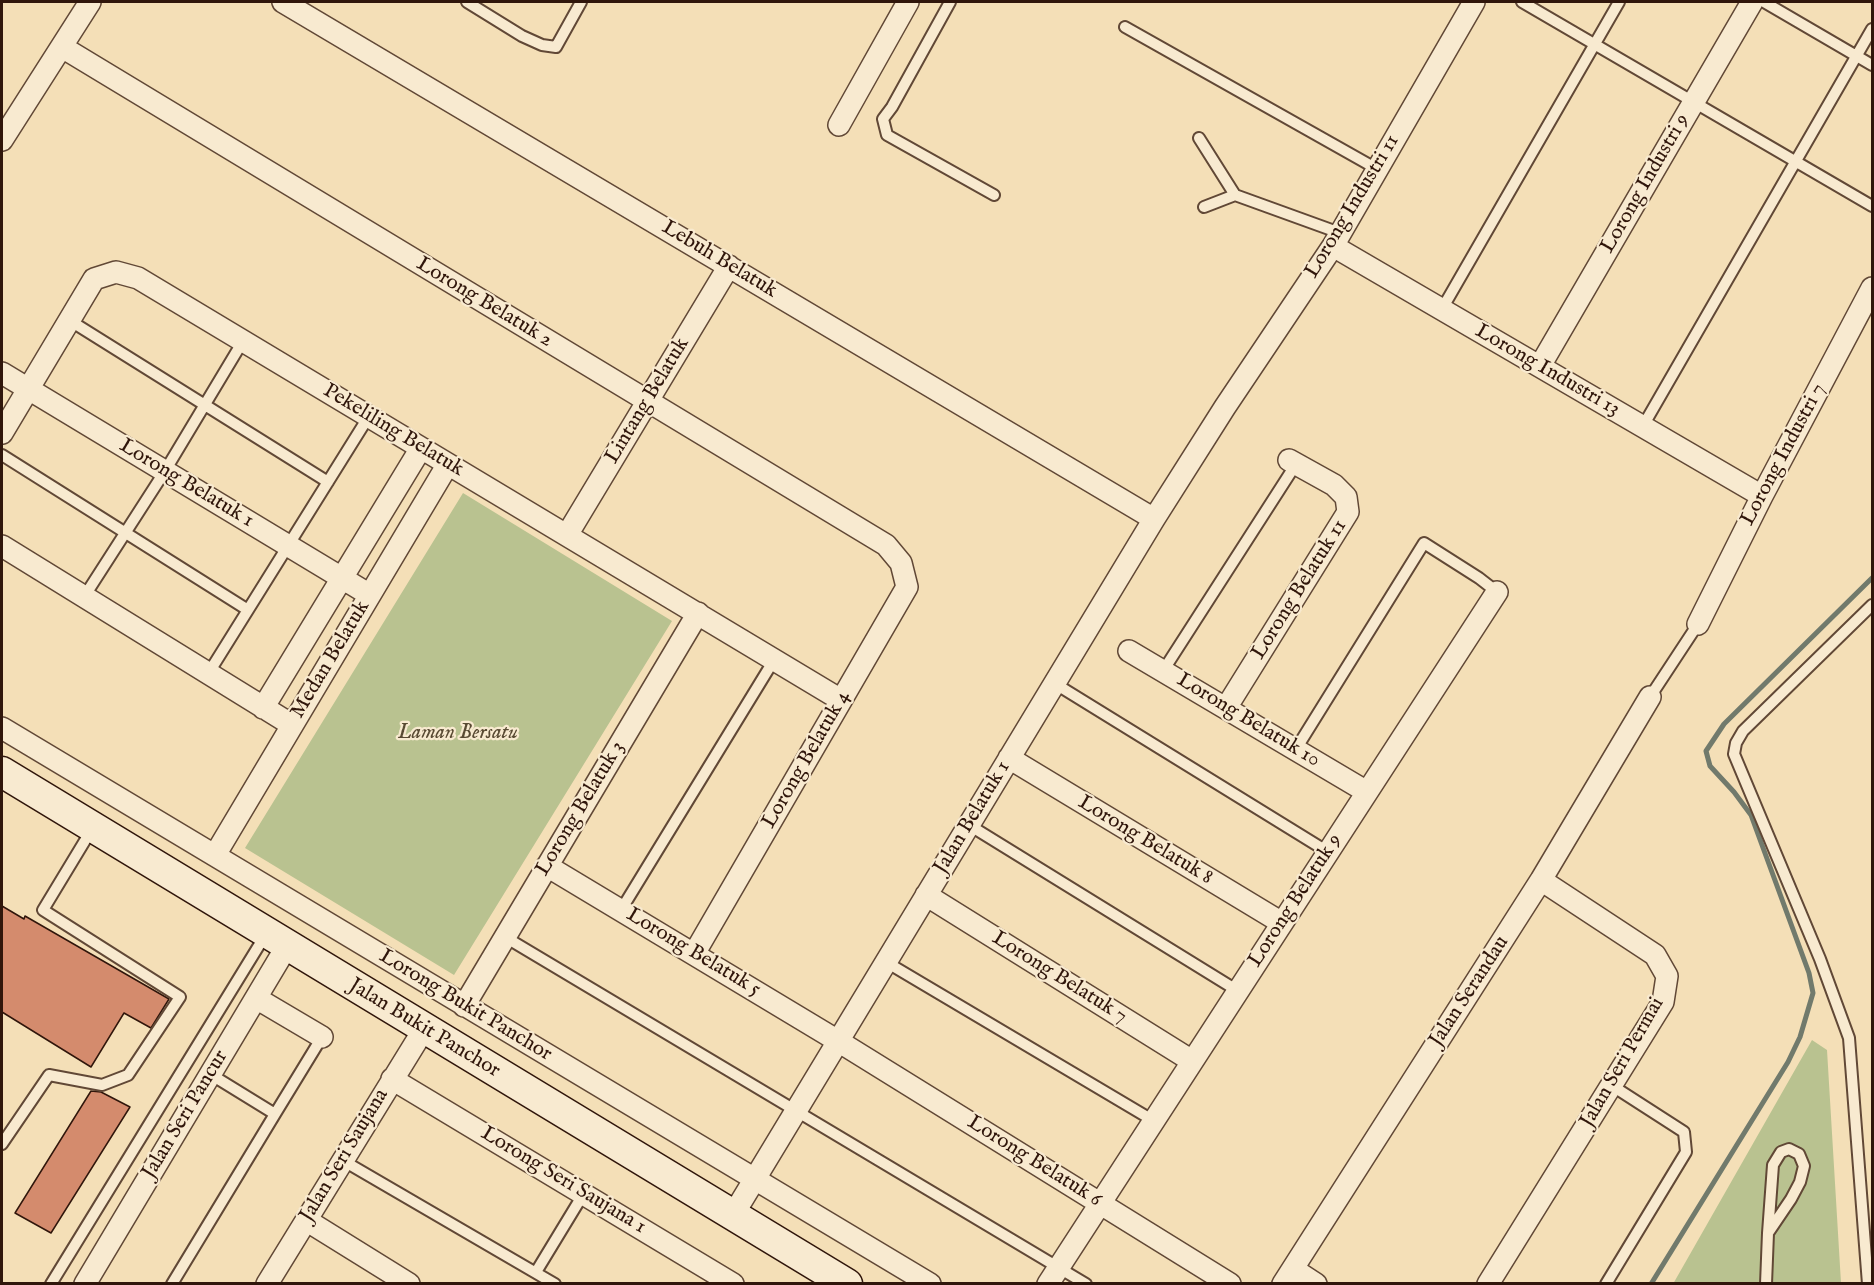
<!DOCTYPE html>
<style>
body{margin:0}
#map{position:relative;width:1874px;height:1285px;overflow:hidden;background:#f4dfb7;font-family:"IM FELL English",serif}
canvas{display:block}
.frame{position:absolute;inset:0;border:3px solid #30160b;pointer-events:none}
</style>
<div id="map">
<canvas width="1874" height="1285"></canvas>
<div class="frame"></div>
</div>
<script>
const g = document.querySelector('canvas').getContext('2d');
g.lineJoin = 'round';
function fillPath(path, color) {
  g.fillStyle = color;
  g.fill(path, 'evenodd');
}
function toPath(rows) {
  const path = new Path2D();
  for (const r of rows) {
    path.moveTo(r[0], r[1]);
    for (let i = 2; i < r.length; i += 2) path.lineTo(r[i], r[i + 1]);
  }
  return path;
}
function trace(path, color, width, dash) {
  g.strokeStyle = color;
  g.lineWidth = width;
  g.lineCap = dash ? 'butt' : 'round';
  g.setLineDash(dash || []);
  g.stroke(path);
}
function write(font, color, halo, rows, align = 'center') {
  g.font = font + ' "IM FELL English",serif';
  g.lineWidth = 4.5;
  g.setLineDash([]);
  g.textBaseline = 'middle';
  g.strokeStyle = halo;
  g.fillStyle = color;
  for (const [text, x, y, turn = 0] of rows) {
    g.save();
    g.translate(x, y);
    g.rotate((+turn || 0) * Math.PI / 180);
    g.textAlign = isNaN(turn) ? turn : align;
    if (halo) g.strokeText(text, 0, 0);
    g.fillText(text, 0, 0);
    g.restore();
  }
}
fillPath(toPath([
 [463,493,672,621,454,975,245,848],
 [1812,1040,1827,1050,1841,1283,1673,1284]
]), '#b9c290');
trace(toPath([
 [1651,1284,1788,1062,1800,1037,1813,993,1809,973,1751,815,1734,792,1710,766,1706,751,1724,724,1872,578]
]), '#717a6c', 5);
const building = toPath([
 [2,906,24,919,25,916,169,999,151,1028,124,1013,91,1067,2,1012,2,906],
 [91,1091,101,1092,130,1107,51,1233,15,1213,91,1091]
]);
fillPath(building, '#d48b6d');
trace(building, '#30160b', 1.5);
const service = toPath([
 [467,2,522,36,542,45,556,47,581,2],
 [950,2,892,107,883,119,887,135,994,195],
 [1522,2,1872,206],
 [1764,2,1872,65],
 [1125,27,1377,169],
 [1199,138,1235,195,1340,233],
 [1204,207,1235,195],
 [1442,309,1619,2],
 [69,320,328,482],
 [1643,426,1872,29],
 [2,455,248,610],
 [84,597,165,471,243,341],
 [1163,671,1296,464],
 [208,674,369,416],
 [1054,683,1328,852],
 [1650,697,1698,624],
 [1296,749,1424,543,1479,578,1497,592],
 [969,825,1238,991],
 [621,910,774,660],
 [505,937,1086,1284],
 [886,962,1154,1121],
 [210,1074,275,1114,322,1037],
 [2,1144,49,1075,102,1085,128,1075,180,997,43,910,92,829],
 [342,1160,555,1284],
 [536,1272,584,1193],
 [51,1284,266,934],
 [172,1284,275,1114],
 [1606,1284,1686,1152,1684,1132,1611,1085],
 [1766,1284,1768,1233,1773,1165,1781,1152,1789,1149,1799,1154,1804,1166,1800,1182,1791,1199,1768,1233],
 [1868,1284,1849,1038,1820,959,1734,754,1736,743,1743,731,1872,605]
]);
const minor = toPath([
 [283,2,1154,519],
 [62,47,886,545,901,563,907,587,694,954],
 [839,125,908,2],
 [2,140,90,2],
 [1333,246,1762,496],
 [1540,366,1752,2],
 [2,373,370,595],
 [2,433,94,279,116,272,138,278,841,700],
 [567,535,729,266],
 [2,546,292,725],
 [1698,624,1762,496,1872,288],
 [1129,651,1367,792],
 [263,708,421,448],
 [1226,708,1348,512,1346,497,1334,485,1289,460],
 [2,728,930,1284],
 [1009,758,1282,923],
 [215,855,448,464],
 [547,866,838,1041,1230,1284],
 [926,895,1192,1061],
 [256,998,322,1037],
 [464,1006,698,613],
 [392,1079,733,1284],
 [733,1215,1154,519,1225,407,1333,246,1474,2],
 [306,1220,409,1284],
 [1293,1269,1316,1284],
 [85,1284,287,946],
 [267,1284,424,1029],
 [1048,1284,1497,592],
 [1283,1284,1541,880,1650,697],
 [1488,1284,1663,1002,1667,976,1655,955,1541,880]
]);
const secondary = toPath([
 [2,772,847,1284]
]);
trace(service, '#614836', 14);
trace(minor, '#614836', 24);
trace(secondary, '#30160b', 33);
trace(service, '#f8ead0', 10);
trace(minor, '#f8ead0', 21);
trace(secondary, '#f8ead0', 30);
write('21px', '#30160b', '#f8ead0', [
 ["Lorong Industri 9",1646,184,-60],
 ["Lorong Industri 11",1353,207,-59],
 ["Lebuh Belatuk",719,260,31],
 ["Lorong Belatuk 2",484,303,31],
 ["Lorong Industri 13",1547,371,30],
 ["Lintang Belatuk",648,401,-59],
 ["Pekeliling Belatuk",393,431,31],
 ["Lorong Industri 7",1784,455,-62],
 ["Lorong Belatuk 1",186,484,31],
 ["Lorong Belatuk 11",1300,590,-58],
 ["Medan Belatuk",331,660,-59],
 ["Lorong Belatuk 10",1248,721,31],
 ["Lorong Belatuk 4",807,760,-60],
 ["Lorong Belatuk 3",581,809,-59],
 ["Jalan Belatuk 1",973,818,-59],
 ["Lorong Belatuk 8",1145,841,31],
 ["Lorong Belatuk 9",1296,901,-57],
 ["Lorong Belatuk 5",693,953,31],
 ["Lorong Belatuk 7",1059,978,32],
 ["Jalan Serandau",1470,992,-57],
 ["Lorong Bukit Panchor",465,1006,31],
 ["Jalan Bukit Panchor",424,1029,31],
 ["Jalan Seri Permai",1623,1063,-60],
 ["Jalan Seri Pancur",186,1115,-59],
 ["Jalan Seri Saujana",345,1156,-59],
 ["Lorong Belatuk 6",1034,1162,32],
 ["Lorong Seri Saujana 1",563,1181,31]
]);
write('italic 21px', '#594a33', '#f8ead0', [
 ["Laman Bersatu",458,734]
]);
</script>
